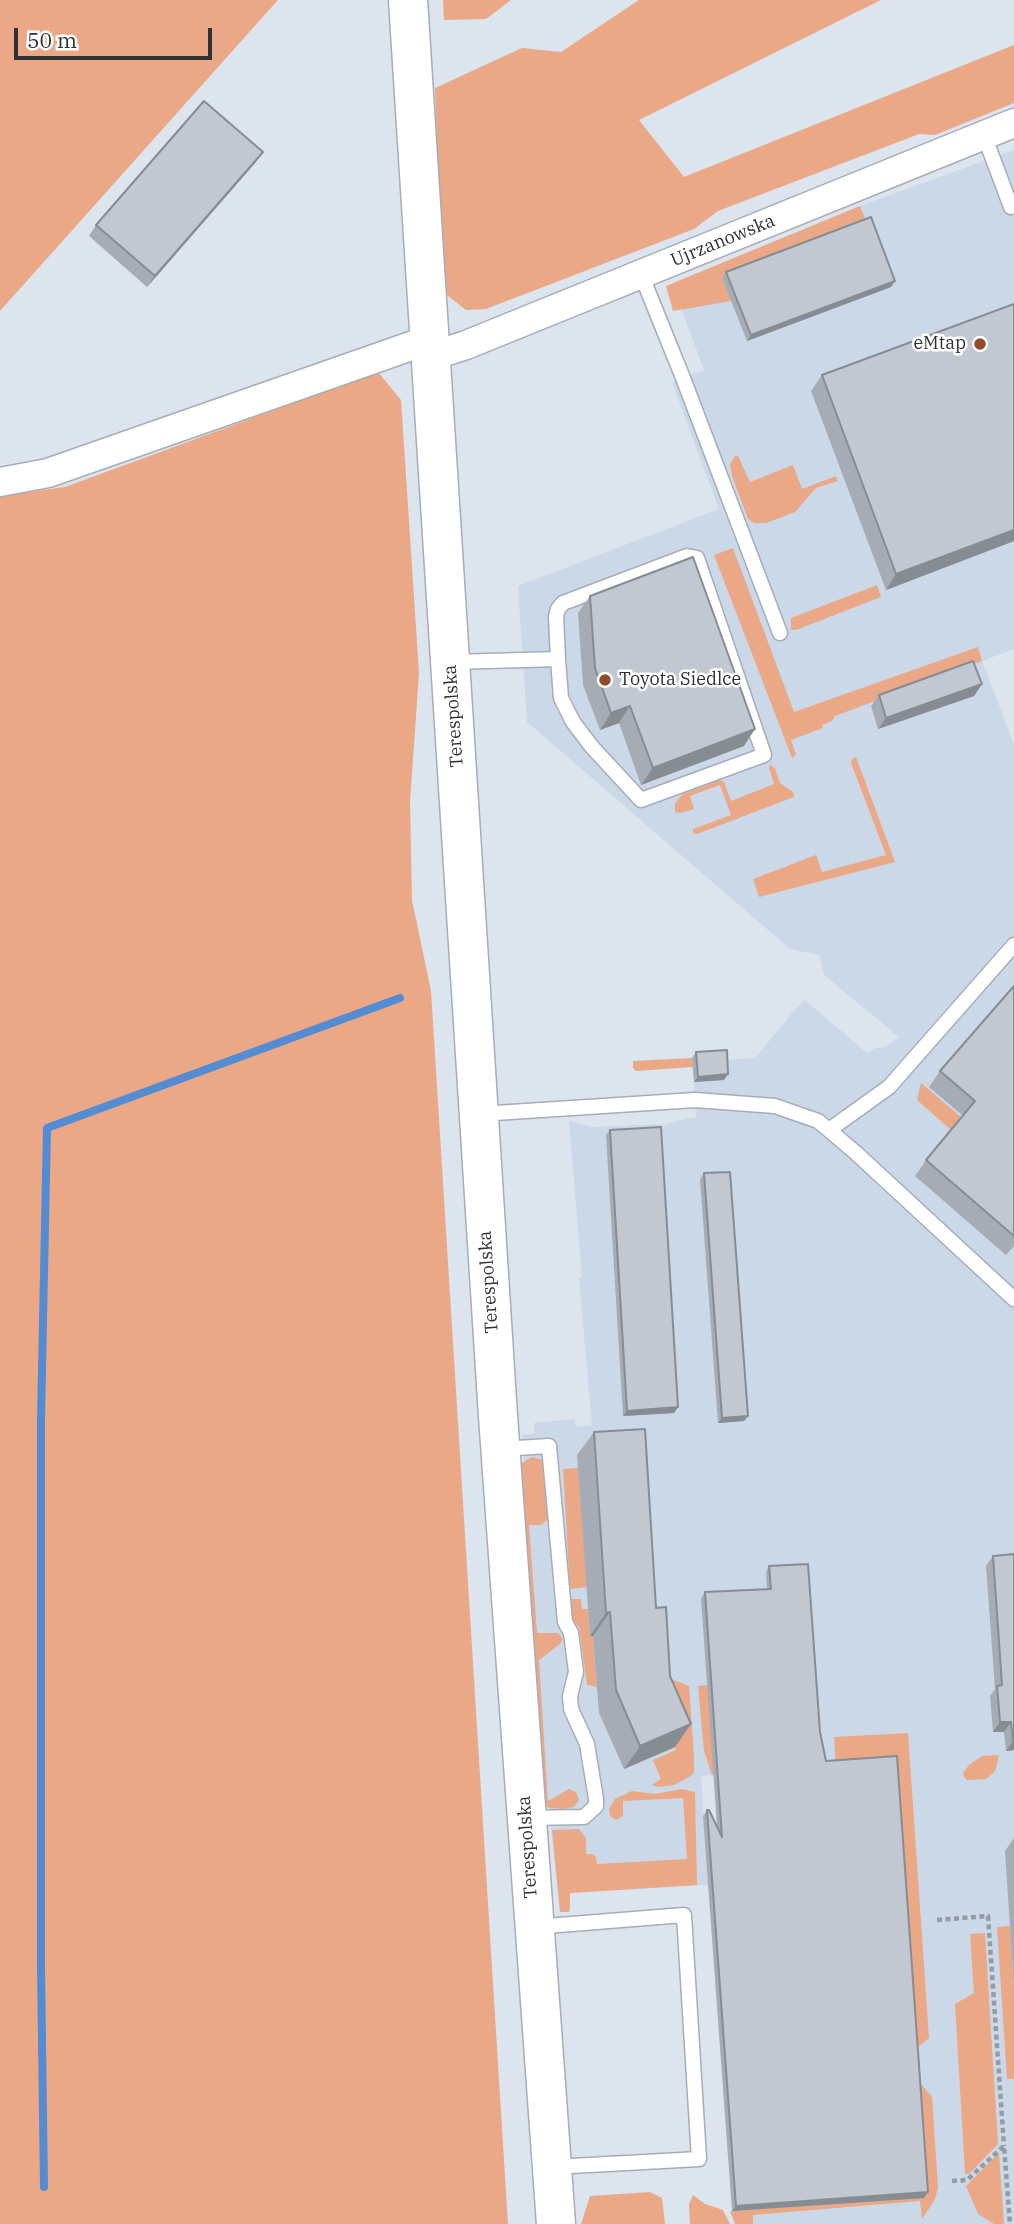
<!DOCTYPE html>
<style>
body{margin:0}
#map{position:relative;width:1014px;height:2224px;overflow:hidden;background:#dce4ee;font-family:"IBM Plex Serif",serif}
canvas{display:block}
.scale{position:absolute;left:14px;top:28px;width:198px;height:32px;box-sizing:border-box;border:4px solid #2f3235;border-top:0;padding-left:9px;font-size:21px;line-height:24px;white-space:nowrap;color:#2f3235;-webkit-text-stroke:5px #fff;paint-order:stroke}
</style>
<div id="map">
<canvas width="1014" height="2224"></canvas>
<div class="scale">50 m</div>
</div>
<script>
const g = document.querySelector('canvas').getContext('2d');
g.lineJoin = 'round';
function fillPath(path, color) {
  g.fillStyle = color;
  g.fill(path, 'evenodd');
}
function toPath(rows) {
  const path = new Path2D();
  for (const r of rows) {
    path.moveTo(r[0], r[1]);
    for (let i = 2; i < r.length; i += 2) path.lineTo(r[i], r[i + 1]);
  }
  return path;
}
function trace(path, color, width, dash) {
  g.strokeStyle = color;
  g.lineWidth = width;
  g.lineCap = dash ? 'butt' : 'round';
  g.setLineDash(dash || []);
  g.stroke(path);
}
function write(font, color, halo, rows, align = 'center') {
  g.font = font + ' "IBM Plex Serif",serif';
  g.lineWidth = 5;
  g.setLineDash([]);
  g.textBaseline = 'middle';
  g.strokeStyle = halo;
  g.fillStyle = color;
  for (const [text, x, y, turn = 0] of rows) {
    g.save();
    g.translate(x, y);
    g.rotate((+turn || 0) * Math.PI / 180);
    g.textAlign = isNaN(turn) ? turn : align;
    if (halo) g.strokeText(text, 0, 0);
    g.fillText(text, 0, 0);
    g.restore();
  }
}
fillPath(toPath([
 [1014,150,1014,649,982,661,1014,744,1014,2224,750,2224,749,2210,924,2198,896,1762,701,1776,708,1885,570,1893,570,1909,569,1912,560,1912,548,1801,522,1435,534,1434,534,1423,574,1419,576,1427,592,1425,579,1278,582,1278,569,1121,593,1127,664,1124,696,1117,692,1058,724,1060,755,1058,804,999,867,1053,875,1048,885,1047,899,1037,824,975,820,955,790,949,527,722,518,586,719,509,672,382,704,370,672,284,860,206]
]), '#cbd8e8');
fillPath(toPath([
 [0,0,278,0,0,311],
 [443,0,511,0,486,19,444,20],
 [639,0,881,0,639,120,684,177,1014,45,1014,103,935,135,919,134,718,211,694,229,486,309,466,310,442,291,435,88,522,48,561,52],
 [860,206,867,223,722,277,731,301,673,311,666,286],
 [378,372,401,400,419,673,410,802,412,900,431,991,508,2224,0,2224,0,496,65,487],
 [735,456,738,456,750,482,793,465,802,489,836,476,838,481,816,488,795,512,766,523,754,523,748,519,732,476,730,464],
 [733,548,794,712,978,647,982,661,835,716,832,721,822,725,823,728,791,740,796,755,792,758,714,555],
 [877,585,881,597,796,630,791,630,791,618],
 [856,757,895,862,759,897,753,879,816,855,822,872,886,855,851,763,852,759],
 [770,765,775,768,780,783,793,792,794,797,697,834,693,833,693,829,731,815,720,785,690,796,694,809,681,813,675,812,675,803,683,794,720,780,724,782,731,801,774,784,769,768],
 [692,1058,693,1067,636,1071,633,1068,633,1061],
 [921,1083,961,1117,951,1130,917,1100],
 [532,1457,542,1460,545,1465,548,1519,541,1525,529,1525,537,1633,558,1633,563,1639,560,1644,539,1660,548,1801,569,1789,576,1792,579,1800,574,1807,563,1809,549,1808,542,1803,520,1464],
 [578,1468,587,1587,570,1589,563,1469],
 [571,1599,581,1599,582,1609,588,1609,590,1636,593,1636,597,1687,587,1685,579,1627,572,1622],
 [652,1672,689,1686,694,1756,694,1773,689,1777,674,1785,658,1787,652,1785,661,1779,653,1760,676,1750,653,1700],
 [707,1685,815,1768,712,1775,704,1751,698,1686],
 [908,1733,929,2038,918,2047,921,2084,932,2097,938,2188,935,2199,922,2219,920,2201,753,2215,753,2224,735,2224,730,2211,924,2197,836,1766,834,1737],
 [999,1755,995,1771,986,1779,967,1780,964,1777,963,1773,969,1765,982,1756],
 [681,1789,695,1792,697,1885,570,1893,570,1909,569,1912,560,1912,552,1830,579,1829,586,1838,586,1854,592,1854,596,1857,597,1864,687,1859,683,1798,623,1801,623,1816,616,1820,610,1816,609,1809,615,1799,632,1791,655,1794],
 [1010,1926,1014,1988,1014,2079,1007,2079,997,1927],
 [985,1933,998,2144,969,2174,965,2174,955,2004,974,1993,970,1934],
 [999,2153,1004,2224,994,2224,978,2214,966,2186],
 [650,2192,662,2198,665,2224,581,2224,590,2196],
 [693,2195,705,2204,723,2210,730,2224,690,2224,689,2204]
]), '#eaa887');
trace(toPath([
 [44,2187,41,1968,41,1418,47,1128,400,998]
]), '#548cd4', 8);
const lane = toPath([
 [984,135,1011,207,1014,206],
 [641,274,683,378,780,633],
 [452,662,558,659,561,698,573,722,592,747,641,800,764,755,697,558,687,556,563,603,558,609,556,616,558,659],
 [480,1114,695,1100,775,1106,818,1121,829,1130,856,1153,1014,1299],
 [829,1130,889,1087,1014,945],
 [501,1449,549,1446,565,1622,571,1633,576,1672,570,1696,571,1709,587,1744,596,1799,596,1806,584,1817,527,1818],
 [534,1927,684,1915,699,2159,553,2167]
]);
const street = toPath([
 [432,356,466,345,1014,123],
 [0,482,48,473,431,339]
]);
const secondary = toPath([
 [408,0,498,1416,556,2224]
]);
trace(lane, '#a6adb7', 17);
trace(street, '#a6adb7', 31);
trace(secondary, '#a6adb7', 41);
trace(toPath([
 [937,1920,988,1916,1004,2146],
 [952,2181,967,2180,1004,2146,1010,2224]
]), '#959ba2', 4.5, [5, 3.5]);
trace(lane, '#fff', 14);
trace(street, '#fff', 28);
trace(secondary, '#fff', 38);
fillPath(toPath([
 [263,152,255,163,147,287,89,236,96,225],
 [726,272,895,281,891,287,747,341,722,278],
 [1014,304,1014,541,886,590,811,391,822,375],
 [590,596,744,746,641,785,619,723,600,730,583,685,578,613],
 [982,684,974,696,878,729,871,706,879,695],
 [1014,986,1014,1246,1006,1255,915,1176,926,1160,963,1116,929,1087,940,1071],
 [696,1052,724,1080,694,1082,692,1058],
 [610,1130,678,1407,674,1413,623,1416,606,1135],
 [704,1173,748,1416,744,1421,718,1423,700,1179],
 [594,1432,656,1608,675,1747,624,1769,599,1713,593,1636,590,1636,577,1455],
 [993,1556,1014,1750,1006,1751,1004,1732,993,1732,990,1696,995,1689,986,1566],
 [769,1566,820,1732,924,2198,732,2211,703,1816,707,1810,717,1826,701,1598,705,1592,767,1590,766,1572],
 [1014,1838,1014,1988,1005,1851]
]), '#a6acb5');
fillPath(toPath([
 [263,152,255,163,147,287,155,276],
 [895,281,891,287,747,341,751,335],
 [1014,530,1014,541,886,590,896,574],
 [982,684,974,696,878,729,886,718],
 [630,706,619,723,600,730,611,713],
 [755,729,744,746,641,785,653,768],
 [728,1074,724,1080,694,1082,698,1077],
 [678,1407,674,1413,623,1416,627,1411],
 [748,1416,744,1421,718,1423,722,1418],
 [610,1612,593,1636,590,1636,606,1613],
 [1000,1722,1011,1722,1004,1732,993,1732],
 [691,1724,675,1747,624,1769,640,1746],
 [1014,1740,1014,1750,1006,1751,1013,1741],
 [928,2192,924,2198,732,2211,736,2206]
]), '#878c93');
const building = toPath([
 [204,101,263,152,155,276,96,225,204,101],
 [871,217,895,281,751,335,726,272,871,217],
 [1014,304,1014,530,896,574,822,375,1014,304],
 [693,557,755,729,653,768,630,706,611,713,595,668,590,596,693,557],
 [973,661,982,684,886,718,879,695,973,661],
 [1014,986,1014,1236,926,1160,975,1101,940,1071,1014,986],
 [727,1050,728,1074,698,1077,696,1052,727,1050],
 [661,1127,678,1407,627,1411,610,1130,661,1127],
 [730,1172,748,1416,722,1418,704,1173,730,1172],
 [645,1429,656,1608,666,1607,670,1676,691,1724,640,1746,616,1690,610,1612,606,1613,594,1432,645,1429],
 [1014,1554,1014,1740,1013,1741,1011,1722,1000,1722,997,1686,1002,1685,993,1556,1014,1554],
 [808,1564,820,1732,826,1761,897,1756,928,2192,736,2206,707,1810,709,1810,722,1837,705,1592,771,1589,769,1566,808,1564]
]);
fillPath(building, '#c1c8d2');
trace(building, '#878c93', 2);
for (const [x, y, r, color] of [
 [980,344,7,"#934c26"],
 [605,680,7,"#934c26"]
]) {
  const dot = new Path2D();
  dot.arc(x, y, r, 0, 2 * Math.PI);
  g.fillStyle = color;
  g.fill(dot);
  trace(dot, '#fff', 2.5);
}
write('18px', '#2f3235', '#fff', [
 ["Ujrzanowska",723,241,-22],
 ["Terespolska",454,716,-94],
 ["Terespolska",489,1282,-94],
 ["Terespolska",528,1847,-94]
]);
write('18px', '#2f3235', '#fff', [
 ["eMtap",966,344],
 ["Toyota Siedlce",619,680,"left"]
], 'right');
</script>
